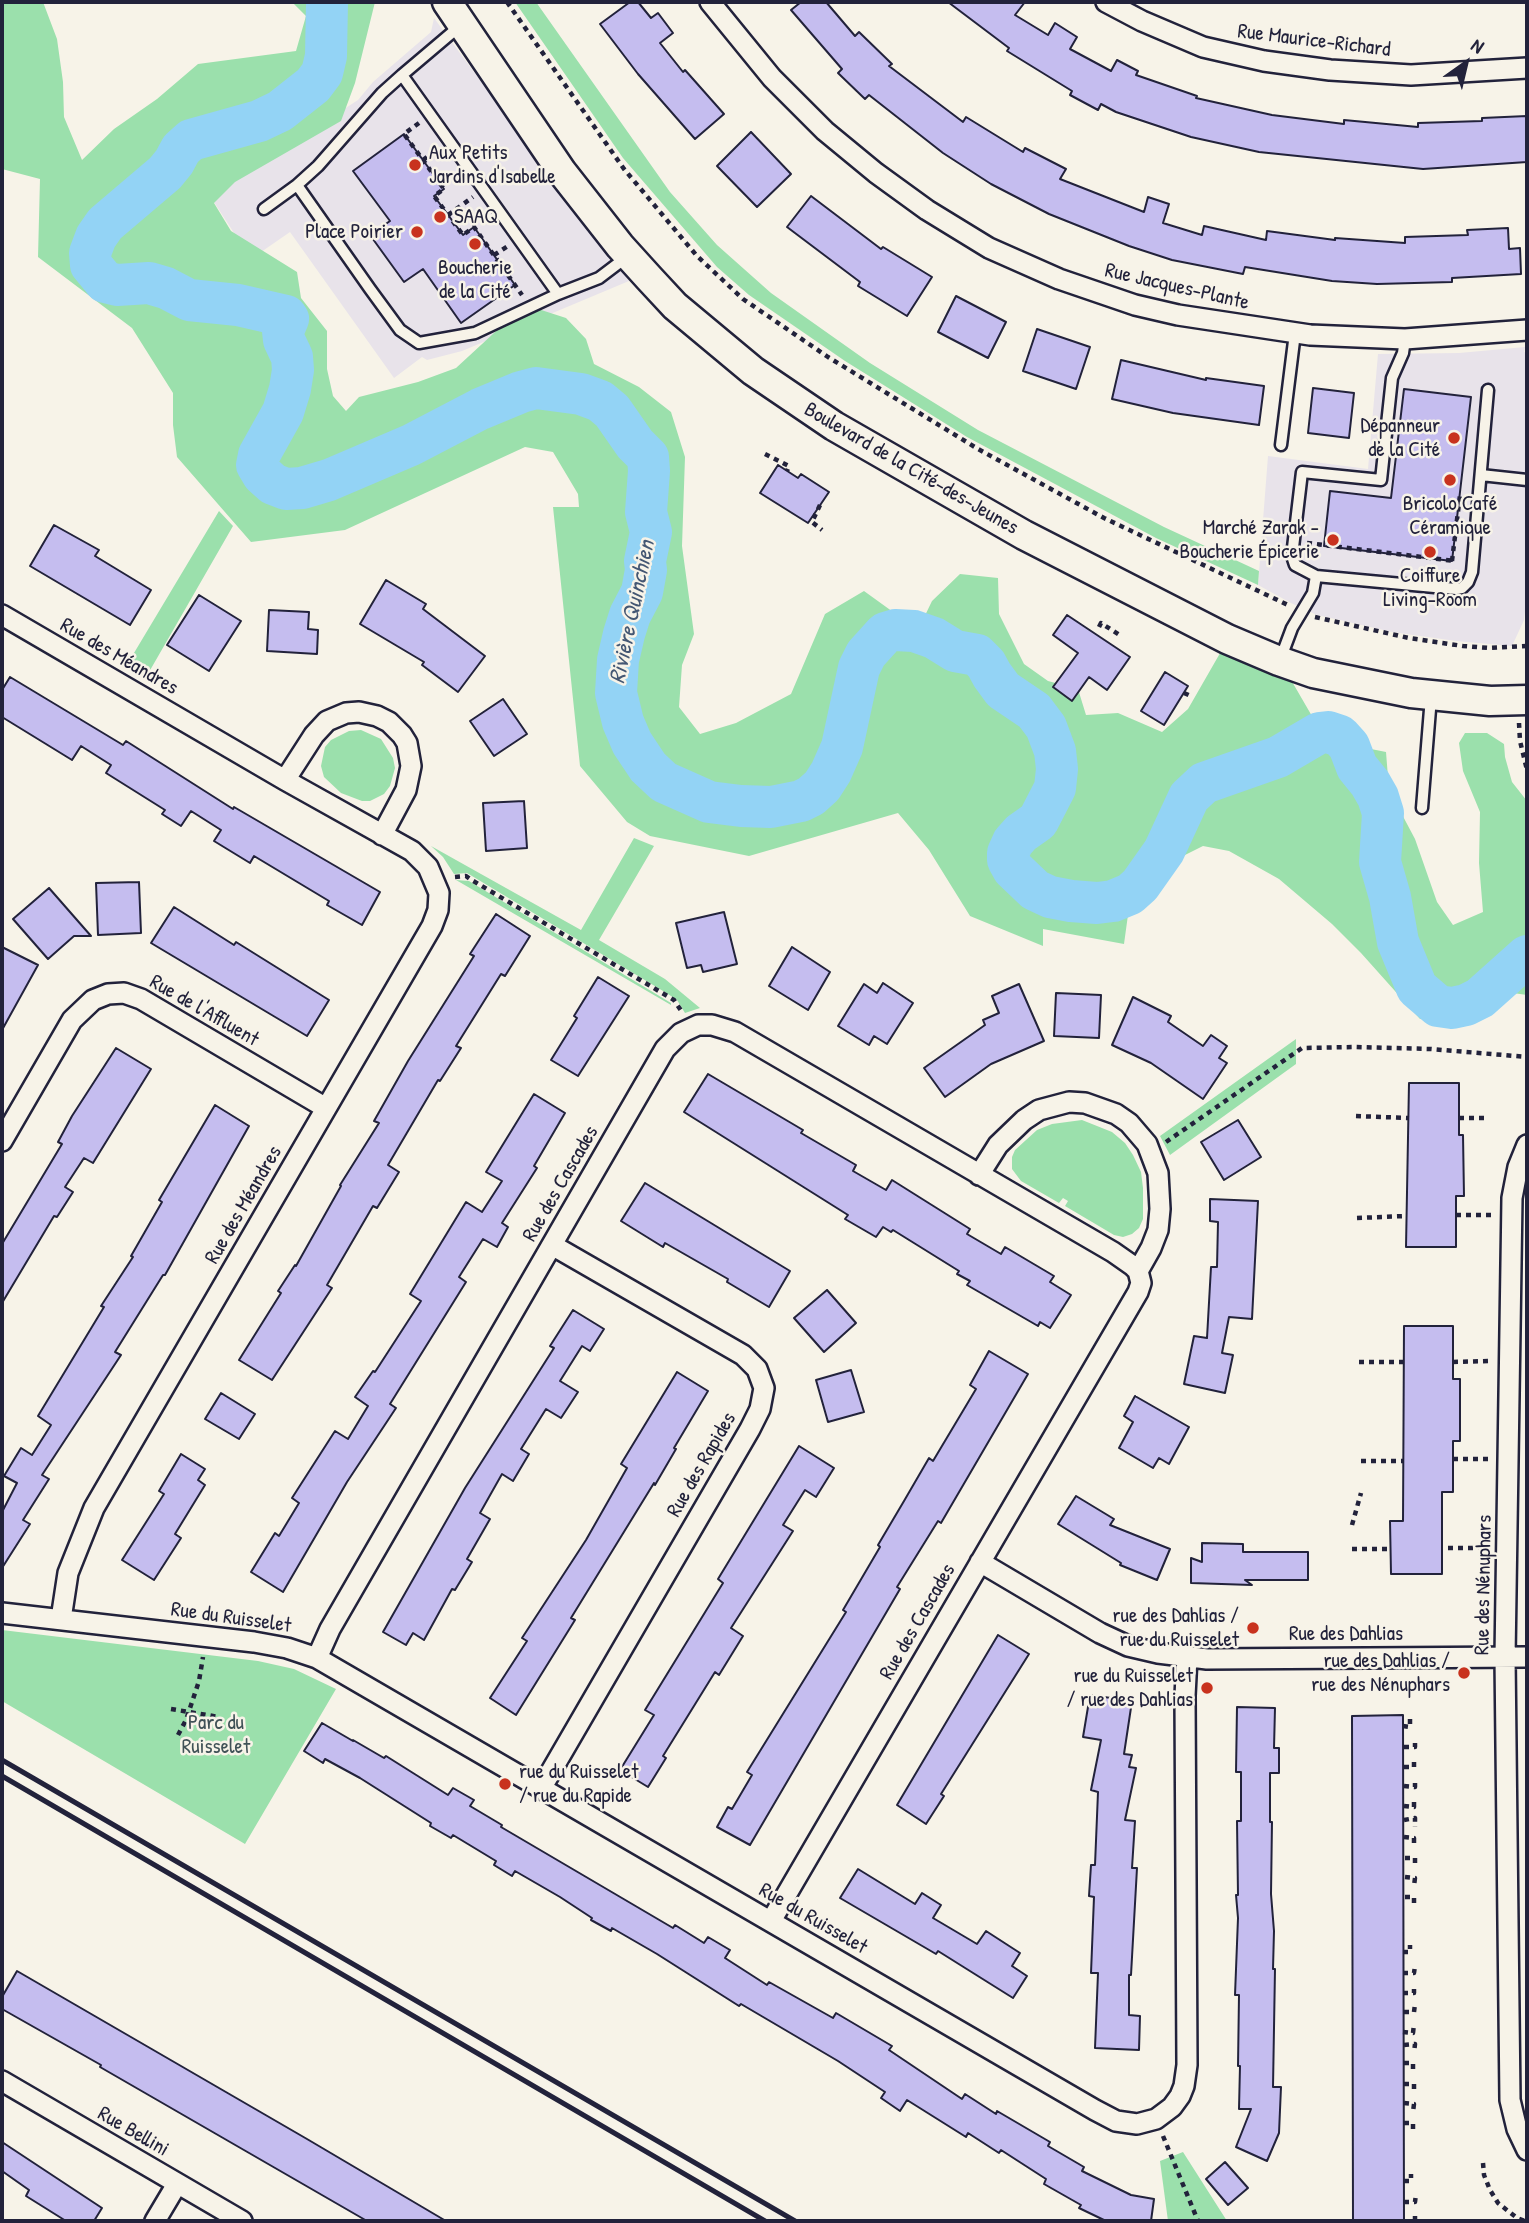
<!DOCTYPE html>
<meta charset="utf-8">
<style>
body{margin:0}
#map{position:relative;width:1529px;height:2223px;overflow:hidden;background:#f7f3e8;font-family:"Patrick Hand",sans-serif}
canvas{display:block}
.frame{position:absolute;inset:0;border:4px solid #22223b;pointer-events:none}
.north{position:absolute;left:1431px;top:28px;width:70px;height:70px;-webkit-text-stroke:5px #f7f3e8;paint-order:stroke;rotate:34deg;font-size:19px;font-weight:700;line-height:28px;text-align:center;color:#22223b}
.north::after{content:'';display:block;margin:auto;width:24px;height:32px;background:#22223b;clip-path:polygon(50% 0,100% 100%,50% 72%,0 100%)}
</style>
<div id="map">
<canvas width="1529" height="2223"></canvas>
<div class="frame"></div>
<div class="north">N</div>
</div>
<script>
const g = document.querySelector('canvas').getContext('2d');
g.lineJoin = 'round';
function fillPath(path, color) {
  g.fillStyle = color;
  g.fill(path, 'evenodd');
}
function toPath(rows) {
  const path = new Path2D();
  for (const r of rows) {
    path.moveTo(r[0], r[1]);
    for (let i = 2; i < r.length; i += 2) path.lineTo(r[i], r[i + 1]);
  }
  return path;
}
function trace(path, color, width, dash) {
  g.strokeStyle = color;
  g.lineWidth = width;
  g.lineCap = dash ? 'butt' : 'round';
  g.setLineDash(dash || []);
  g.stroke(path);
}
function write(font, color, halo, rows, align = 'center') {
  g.font = font + ' "Patrick Hand",sans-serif';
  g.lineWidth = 5;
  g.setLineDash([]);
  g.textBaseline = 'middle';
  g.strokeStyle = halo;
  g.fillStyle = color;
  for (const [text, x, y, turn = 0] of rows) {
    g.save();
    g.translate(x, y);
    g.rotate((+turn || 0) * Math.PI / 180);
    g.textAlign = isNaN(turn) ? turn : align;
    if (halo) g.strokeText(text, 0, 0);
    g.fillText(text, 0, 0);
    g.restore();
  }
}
fillPath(toPath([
 [434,18,629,281,462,351,427,360,422,357,394,378,290,232,251,259,210,196,358,100,373,82,431,32],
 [1525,347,1524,352,1527,353,1527,594,1524,620,1512,646,1456,641,1392,632,1340,620,1317,615,1291,603,1258,585,1268,456,1368,469,1378,354,1459,353]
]), '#e8e3ea');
fillPath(toPath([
 [2,2,43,2,57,39,63,82,64,117,82,160,114,129,157,99,198,64,296,51,306,16,292,2,375,2,355,83,341,121,235,182,214,203,231,231,297,272,301,298,327,331,327,369,333,396,346,411,359,397,418,382,456,368,507,321,535,308,566,318,586,339,594,364,639,387,671,412,685,457,682,546,694,634,682,665,679,707,700,734,736,723,791,694,825,614,864,591,918,630,932,601,960,574,998,578,999,614,1024,664,1048,681,1078,689,1086,715,1118,713,1162,732,1188,709,1223,648,1287,673,1316,723,1351,745,1386,752,1389,790,1415,839,1437,902,1453,925,1483,912,1479,863,1480,812,1463,771,1459,743,1465,733,1487,733,1504,744,1505,757,1512,782,1527,801,1527,995,1499,991,1480,999,1462,1018,1420,1019,1361,953,1332,924,1279,879,1229,851,1203,846,1165,865,1131,893,1124,944,1043,929,1043,946,970,916,929,850,898,813,749,856,650,836,627,822,580,766,553,507,579,507,578,494,553,452,525,447,345,530,251,542,177,457,173,425,173,393,132,328,38,257,40,179,2,169],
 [515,2,536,2,670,192,717,245,771,293,870,363,978,430,1164,527,1259,571,1258,585,1156,538,967,437,845,361,749,295,717,267,623,158],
 [219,511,233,526,145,679,125,668],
 [361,730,381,739,393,758,395,768,390,786,384,794,370,801,362,801,341,793,324,777,321,766,325,747,331,740,349,731],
 [634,838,654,846,599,940,665,979,700,1008,685,1013,677,1000,668,994,467,873,454,874,443,857,431,846,581,930],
 [456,880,469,881,671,1003,671,1005],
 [1296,1039,1296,1064,1170,1155,1160,1136],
 [1082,1120,1112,1132,1125,1143,1133,1155,1141,1172,1143,1188,1143,1219,1139,1228,1132,1234,1123,1237,1114,1235,1065,1206,1068,1201,1063,1198,1059,1203,1021,1181,1012,1169,1012,1157,1015,1150,1037,1130,1052,1124],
 [2,1630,258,1661,294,1669,336,1689,245,1844,2,1701],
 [1183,2152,1227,2221,1168,2221,1160,2161]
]), '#9be0ac');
trace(toPath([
 [327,2,326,56,322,73,313,85,280,111,259,121,191,140,181,149,174,162,165,173,105,224,96,237,90,253,91,265,105,282,117,285,149,283,166,288,189,300,238,305,286,316,288,319,283,331,284,340,292,357,293,370,290,389,283,412,259,455,257,465,263,475,273,484,286,489,302,488,329,480,411,445,480,409,521,392,536,388,581,394,600,401,612,411,635,444,648,457,649,471,646,512,651,532,645,561,646,570,642,592,630,615,624,634,618,660,616,693,623,722,632,743,648,767,664,782,709,802,741,806,771,807,801,801,811,796,822,786,831,772,842,747,859,668,866,654,885,633,895,630,914,631,934,638,955,651,977,655,986,664,992,675,1003,690,1034,711,1046,727,1055,751,1057,769,1055,788,1038,821,1021,833,1013,842,1008,853,1008,860,1013,869,1035,890,1050,897,1071,901,1097,903,1113,901,1130,894,1140,885,1164,851,1189,797,1204,783,1278,757,1319,733,1328,732,1340,736,1349,746,1357,767,1370,783,1378,797,1383,813,1380,862,1390,897,1398,942,1417,988,1438,1006,1452,1008,1466,1005,1480,998,1527,956]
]), '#93d3f5', 42);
const building = toPath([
 [630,2,638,2,651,18,658,13,673,33,660,43,683,72,685,70,724,114,695,139,638,74,600,24,630,2],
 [801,2,826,2,855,36,859,32,892,64,889,66,963,122,966,117,1023,152,1025,148,1066,169,1060,179,1144,212,1148,197,1169,204,1163,223,1202,235,1204,226,1266,240,1267,231,1335,240,1335,238,1405,243,1405,237,1468,235,1467,230,1508,228,1509,249,1520,248,1521,274,1452,278,1452,282,1377,284,1332,281,1245,267,1243,274,1172,260,1129,246,1049,214,991,184,943,153,869,95,865,99,838,73,842,69,791,10,801,2],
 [948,2,1025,2,1015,15,1048,35,1055,23,1077,37,1070,49,1111,71,1117,60,1138,71,1136,75,1197,96,1196,98,1272,115,1344,124,1344,120,1418,127,1418,123,1482,121,1482,118,1527,116,1527,162,1423,169,1259,152,1191,137,1116,112,1101,104,1098,110,1070,95,1072,91,1007,51,1009,48,948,2],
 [751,132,791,174,757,207,717,166,751,132],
 [404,134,444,189,434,196,463,235,474,227,515,285,461,323,423,269,404,282,370,235,390,221,353,171,404,134],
 [811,196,881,249,883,247,932,277,907,316,858,286,860,282,787,227,811,196],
 [956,296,1006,322,988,358,938,332,956,296],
 [1037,329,1090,347,1076,389,1023,371,1037,329],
 [1121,360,1206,380,1206,378,1264,386,1259,425,1173,413,1112,399,1121,360],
 [1313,388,1354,393,1349,438,1308,433,1313,388],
 [1404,389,1471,397,1452,561,1324,546,1330,491,1391,498,1404,389],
 [778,465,798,478,801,474,829,492,808,523,760,493,778,465],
 [54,525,99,550,95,556,151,590,130,625,30,566,54,525],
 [386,580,426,604,423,609,485,656,458,692,422,665,424,662,360,624,386,580],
 [199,595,241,621,209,671,167,645,199,595],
 [269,610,309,612,308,629,318,630,317,654,267,651,269,610],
 [1067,615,1130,657,1107,690,1089,677,1072,701,1053,687,1078,653,1053,635,1067,615],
 [1165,672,1188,686,1164,725,1141,711,1165,672],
 [10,677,123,745,126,741,233,809,234,807,380,892,362,925,327,905,329,901,254,856,250,863,214,841,221,830,191,811,181,826,162,814,165,810,106,773,111,765,81,746,72,760,2,717,2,690,10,677],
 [503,699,527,734,494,756,470,721,503,699],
 [524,801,527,848,486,851,483,803,524,801],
 [139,882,141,933,98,935,96,883,139,882],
 [49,888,91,936,74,936,48,959,13,919,49,888],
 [174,907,234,945,236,942,329,1000,307,1036,151,943,174,907],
 [724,912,737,964,703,972,701,965,687,968,676,923,724,912],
 [496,914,530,936,505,976,501,974,456,1046,461,1048,440,1081,438,1080,388,1165,399,1172,377,1208,373,1206,327,1285,332,1288,272,1380,239,1360,281,1293,278,1291,295,1265,296,1266,341,1186,340,1185,379,1123,374,1121,408,1061,474,956,470,954,496,914],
 [2,947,38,965,2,1030,2,947],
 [792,947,830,972,808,1010,769,986,792,947],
 [598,977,629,996,578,1076,551,1060,577,1018,574,1016,598,977],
 [883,983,913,1003,887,1044,874,1036,869,1045,838,1026,864,984,877,993,883,983],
 [1019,984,1044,1041,991,1064,945,1097,924,1068,985,1025,983,1020,999,1013,992,996,1019,984],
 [1056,993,1101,995,1099,1038,1054,1036,1056,993],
 [1133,997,1171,1016,1168,1022,1203,1046,1211,1035,1227,1046,1219,1058,1227,1063,1203,1099,1151,1063,1112,1045,1133,997],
 [116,1048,151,1069,93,1163,84,1158,65,1187,73,1192,57,1217,54,1216,2,1303,2,1244,62,1144,58,1142,72,1116,116,1048],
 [708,1074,803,1130,801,1133,856,1165,853,1171,886,1190,892,1180,970,1229,967,1234,1001,1254,1005,1247,1054,1276,1050,1282,1071,1295,1050,1328,1040,1322,1038,1326,967,1285,970,1281,957,1274,959,1271,893,1230,891,1232,883,1227,876,1237,845,1219,848,1215,684,1112,708,1074],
 [1409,1083,1459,1083,1459,1135,1463,1135,1464,1196,1456,1196,1456,1247,1406,1247,1409,1083],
 [534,1094,565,1113,534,1166,537,1168,502,1223,508,1227,497,1247,483,1239,459,1277,466,1282,390,1404,396,1408,347,1482,283,1592,251,1572,275,1533,279,1536,299,1503,292,1498,335,1431,348,1439,368,1406,355,1397,373,1371,375,1372,421,1301,410,1294,466,1202,482,1212,502,1181,486,1172,534,1094],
 [215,1105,249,1126,165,1275,163,1275,115,1352,121,1355,42,1475,49,1479,23,1520,30,1524,2,1568,2,1512,17,1483,4,1476,21,1448,32,1455,51,1425,38,1416,104,1307,101,1306,133,1257,131,1256,162,1202,159,1200,215,1105],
 [1238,1120,1261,1157,1224,1180,1201,1142,1238,1120],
 [645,1183,790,1271,769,1307,727,1282,728,1279,665,1243,663,1247,621,1221,645,1183],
 [1210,1199,1258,1201,1252,1319,1229,1317,1222,1353,1233,1355,1225,1393,1184,1384,1194,1336,1207,1338,1211,1267,1217,1267,1218,1222,1210,1221,1210,1199],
 [827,1290,856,1323,824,1352,794,1318,827,1290],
 [573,1310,604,1329,590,1351,582,1346,560,1381,578,1392,561,1418,546,1409,521,1449,529,1454,513,1481,502,1474,480,1513,490,1519,467,1559,472,1562,455,1590,452,1589,424,1640,413,1633,406,1645,383,1632,465,1488,554,1348,550,1346,573,1310],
 [1404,1326,1453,1326,1453,1379,1460,1379,1460,1441,1453,1441,1453,1492,1442,1492,1442,1574,1391,1574,1390,1521,1403,1521,1404,1326],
 [989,1351,1028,1374,941,1523,938,1521,897,1587,900,1589,750,1845,717,1827,728,1807,732,1809,752,1775,747,1772,846,1612,843,1610,880,1547,878,1545,904,1501,929,1458,933,1461,976,1389,970,1385,989,1351],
 [851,1370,864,1412,828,1422,816,1380,851,1370],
 [677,1372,708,1391,674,1448,676,1449,655,1485,654,1483,571,1618,575,1620,516,1715,490,1698,527,1641,522,1638,586,1540,627,1468,621,1464,677,1372],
 [221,1393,255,1414,239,1439,205,1419,221,1393],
 [1135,1396,1189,1427,1169,1464,1159,1458,1153,1468,1119,1448,1133,1422,1124,1416,1135,1396],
 [799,1446,834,1468,816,1497,805,1490,783,1525,793,1531,731,1628,743,1636,719,1675,715,1672,663,1756,666,1758,648,1787,620,1770,654,1715,645,1710,723,1583,718,1579,799,1446],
 [181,1454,205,1469,198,1480,205,1485,175,1534,181,1538,154,1580,122,1560,164,1494,159,1491,181,1454],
 [1076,1496,1114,1519,1110,1525,1170,1549,1157,1580,1120,1565,1121,1563,1058,1524,1076,1496],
 [1202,1543,1243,1544,1243,1552,1308,1552,1308,1580,1245,1580,1252,1585,1191,1583,1191,1558,1202,1562,1202,1543],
 [998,1635,1029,1654,941,1794,944,1796,926,1824,897,1805,998,1635],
 [1090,1695,1132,1701,1124,1754,1132,1755,1129,1767,1136,1768,1125,1820,1135,1821,1132,1868,1137,1868,1131,1975,1129,1975,1129,2015,1140,2016,1139,2050,1095,2048,1098,1973,1091,1973,1094,1897,1089,1896,1091,1865,1095,1865,1098,1792,1091,1790,1101,1740,1083,1737,1090,1695],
 [1237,1707,1275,1708,1274,1748,1279,1748,1279,1773,1270,1773,1270,1822,1272,1822,1271,1894,1274,1931,1273,1969,1275,1969,1273,2087,1281,2087,1279,2133,1267,2161,1236,2147,1251,2109,1239,2109,1240,2066,1238,2066,1239,1995,1235,1995,1238,1918,1236,1895,1238,1895,1237,1821,1241,1821,1241,1772,1236,1772,1237,1707],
 [1403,1715,1404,2221,1353,2221,1352,1716,1403,1715],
 [322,1723,353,1741,353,1740,384,1758,386,1756,448,1795,453,1788,474,1800,470,1806,502,1825,501,1827,673,1928,675,1925,704,1943,708,1937,730,1950,725,1958,767,1985,769,1982,833,2018,836,2013,892,2046,889,2050,962,2099,965,2094,996,2114,997,2111,1050,2142,1048,2146,1084,2167,1082,2171,1131,2195,1154,2199,1151,2221,1106,2221,1079,2208,1081,2205,1044,2184,1046,2179,1001,2150,999,2153,968,2133,966,2137,907,2100,900,2111,881,2098,885,2092,838,2061,741,2004,739,2006,657,1954,612,1928,611,1931,591,1920,592,1918,560,1897,515,1871,512,1876,494,1865,496,1861,453,1835,451,1838,430,1826,431,1823,360,1778,325,1759,323,1763,304,1751,322,1723],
 [858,1869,915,1904,922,1893,941,1905,933,1918,977,1944,986,1931,1020,1953,1012,1966,1027,1976,1013,1998,938,1951,936,1954,840,1898,858,1869],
 [17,1971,307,2139,446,2221,367,2221,100,2067,101,2065,2,2009,2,1997,17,1971],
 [2,2142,102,2208,94,2221,66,2221,26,2196,29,2190,2,2171,2,2142],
 [1225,2162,1248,2188,1228,2205,1206,2179,1225,2162]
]);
fillPath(building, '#c5bdef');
trace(building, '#22223b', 2);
const service = toPath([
 [461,25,402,75,558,294,599,278,628,256],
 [402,75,382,93,318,166,297,185,370,289,400,330,419,343,475,333,558,294],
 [264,209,297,185],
 [1281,445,1295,333],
 [1481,475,1527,480],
 [1316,576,1295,565,1292,556,1302,472,1381,480,1392,378,1403,353,1405,339],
 [1280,660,1292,628,1313,593,1316,576,1456,589,1462,588,1468,582,1472,572,1488,390],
 [1422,808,1431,697]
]);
const minor = toPath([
 [710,2,772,78,825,131,876,173,927,210,989,248,1059,279,1135,305,1178,315,1310,335,1405,339,1527,330],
 [1106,2,1142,21,1203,47,1264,61,1330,70,1411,75,1527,68],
 [2,615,285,780,412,851,428,867,439,893,438,910,432,926,94,1508,68,1573,61,1619],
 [285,780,314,735,327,721,346,713,359,712,377,716,389,722,402,735,407,743,411,766,406,790,382,835],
 [2,1141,72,1020,93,1000,108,994,124,993,141,999,326,1108],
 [1527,1145,1518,1167,1512,1198,1505,1657,1510,2100,1517,2129,1527,2150],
 [979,1175,998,1145,1024,1120,1039,1110,1069,1102,1085,1103,1116,1114,1129,1123,1147,1144,1158,1173,1160,1209,1158,1230,1151,1248,1138,1271],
 [980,1562,1100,1633,1128,1646,1158,1653,1207,1659,1527,1657],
 [2,1613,254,1642,287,1648,317,1658,1095,2110,1116,2121,1137,2124,1156,2119,1172,2107,1180,2096,1184,2086,1187,2065,1185,1696,1187,1657],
 [317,1658,330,1629,665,1049,681,1033,698,1025,712,1025,735,1032,1113,1252,1133,1266,1138,1271,1141,1283,1138,1292,771,1921],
 [542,1787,750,1429,760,1409,764,1388,757,1369,743,1355,552,1245],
 [2,2081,242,2221],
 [155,2221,177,2184]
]);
const secondary = toPath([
 [447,2,562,172,620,246,649,278,675,306,753,371,834,426,1024,535,1227,639,1279,661,1313,673,1411,693,1490,701,1527,700]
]);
trace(service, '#22223b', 15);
trace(minor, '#22223b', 24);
trace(secondary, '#22223b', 33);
trace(toPath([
 [507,2,624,169,697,256,743,299,828,357,978,449,1104,518,1288,605],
 [419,123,404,134,444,189,434,196,463,235,474,227,522,295],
 [423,160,436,150],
 [448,215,473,197],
 [494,255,508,246],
 [765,454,789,466,787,471],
 [820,505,812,522,822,530],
 [1307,543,1455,561],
 [1452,561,1460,495],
 [1315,617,1409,638,1463,646,1489,648,1527,646],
 [1099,627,1101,623,1121,636],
 [1184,693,1193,697],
 [1519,723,1520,741,1527,770],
 [455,877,466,876,470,879,674,1000,682,1012],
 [1356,1116,1409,1118],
 [1459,1118,1486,1118],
 [1166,1142,1302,1048,1356,1047,1431,1049,1527,1057],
 [1456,1215,1493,1215],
 [1357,1218,1406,1216],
 [1359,1362,1404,1362],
 [1453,1362,1491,1361],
 [1453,1459,1490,1459],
 [1361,1461,1403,1461],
 [1352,1525,1361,1493],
 [1448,1548,1486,1548],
 [1352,1549,1390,1549],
 [171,1709,219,1717],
 [1403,1726,1410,1727,1410,1719],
 [178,1735,186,1720,199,1681,203,1657],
 [1404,1747,1415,1747,1415,1740],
 [1404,1767,1414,1767,1414,1758],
 [1404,1786,1415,1787,1415,1778],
 [1404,1806,1414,1807,1414,1798],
 [1404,1820,1415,1818,1415,1827],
 [1404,1837,1414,1838,1414,1847],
 [1405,1858,1415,1858,1415,1867],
 [1405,1877,1415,1878,1414,1886],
 [1405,1897,1414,1897,1414,1907],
 [1403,1952,1410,1952,1410,1945],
 [1403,1973,1414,1973,1415,1966],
 [1403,1993,1414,1993,1414,1984],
 [1404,2012,1414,2012,1415,2004],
 [1403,2032,1413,2033,1414,2024],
 [1404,2045,1415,2044,1414,2053],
 [1404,2063,1413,2063,1413,2073],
 [1404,2084,1414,2084,1414,2093],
 [1404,2103,1414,2104,1413,2112],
 [1404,2123,1413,2123,1413,2133],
 [1163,2136,1198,2221],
 [1483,2163,1484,2175,1490,2190,1498,2203,1517,2218,1525,2221],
 [1404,2181,1411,2181,1411,2174],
 [1404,2202,1415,2202,1416,2194],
 [1415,2221,1415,2212]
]), '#22223b', 4.5, [5, 5]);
trace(service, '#f7f3e8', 10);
trace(minor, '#f7f3e8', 19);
trace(secondary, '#f7f3e8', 28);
trace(toPath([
 [2,1760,795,2221],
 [2,1776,765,2221]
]), '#22223b', 5);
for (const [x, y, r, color] of [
 [415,165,7,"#c8321e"],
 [440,217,7,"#c8321e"],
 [417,232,7,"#c8321e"],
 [475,244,7,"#c8321e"],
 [1454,438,7,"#c8321e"],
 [1450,480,7,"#c8321e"],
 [1333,540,7,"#c8321e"],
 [1430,552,7,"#c8321e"],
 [1253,1628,7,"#c8321e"],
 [1464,1673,7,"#c8321e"],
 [1207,1688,7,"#c8321e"],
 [505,1784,7,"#c8321e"]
]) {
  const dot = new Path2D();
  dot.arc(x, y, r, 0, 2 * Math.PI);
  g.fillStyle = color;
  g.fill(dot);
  trace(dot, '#f7f3e8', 2.5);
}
write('21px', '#22223b', '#f7f3e8', [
 ["Rue Maurice-Richard",1314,41,7],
 ["Rue Jacques-Plante",1177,287,13],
 ["Boulevard de la Cité-des-Jeunes",911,469,30],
 ["Rue des Méandres",119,657,30],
 ["Rue de l'Affluent",204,1011,30],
 ["Rue des Cascades",561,1184,-60],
 ["Rue des Méandres",244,1205,-60],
 ["Rue des Rapides",702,1465,-60],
 ["Rue des Nénuphars",1484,1585,-89],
 ["Rue du Ruisselet",231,1618,8],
 ["Rue des Cascades",918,1622,-60],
 ["Rue des Dahlias",1346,1634],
 ["Rue du Ruisselet",813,1919,30],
 ["Rue Bellini",133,2132,30]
]);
write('21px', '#22223b', '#f7f3e8', [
 ["Aux Petits",429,153,"left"],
 ["Jardins d'Isabelle",429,177,"left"],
 ["SAAQ",454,217,"left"],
 ["Place Poirier",403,232],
 ["Boucherie",475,268,"center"],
 ["de la Cité",475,292,"center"],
 ["Dépanneur",1440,426],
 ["de la Cité",1440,450],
 ["Bricolo Café",1450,504,"center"],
 ["Céramique",1450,528,"center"],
 ["Marché Zarak -",1319,528],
 ["Boucherie Épicerie",1319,552],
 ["Coiffure",1430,576,"center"],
 ["Living-Room",1430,600,"center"],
 ["rue des Dahlias /",1239,1616],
 ["rue du Ruisselet",1239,1640],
 ["rue des Dahlias /",1450,1661],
 ["rue des Nénuphars",1450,1685],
 ["rue du Ruisselet",1193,1676],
 ["/ rue des Dahlias",1193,1700],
 ["rue du Ruisselet",519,1772,"left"],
 ["/ rue du Rapide",519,1796,"left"]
], 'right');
write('21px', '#405257', '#f7f3e8', [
 ["Parc du",216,1723],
 ["Ruisselet",216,1747]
]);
write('italic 23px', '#445773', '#f7f3e8', [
 ["Rivière Quinchien",633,612,-78]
]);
</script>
